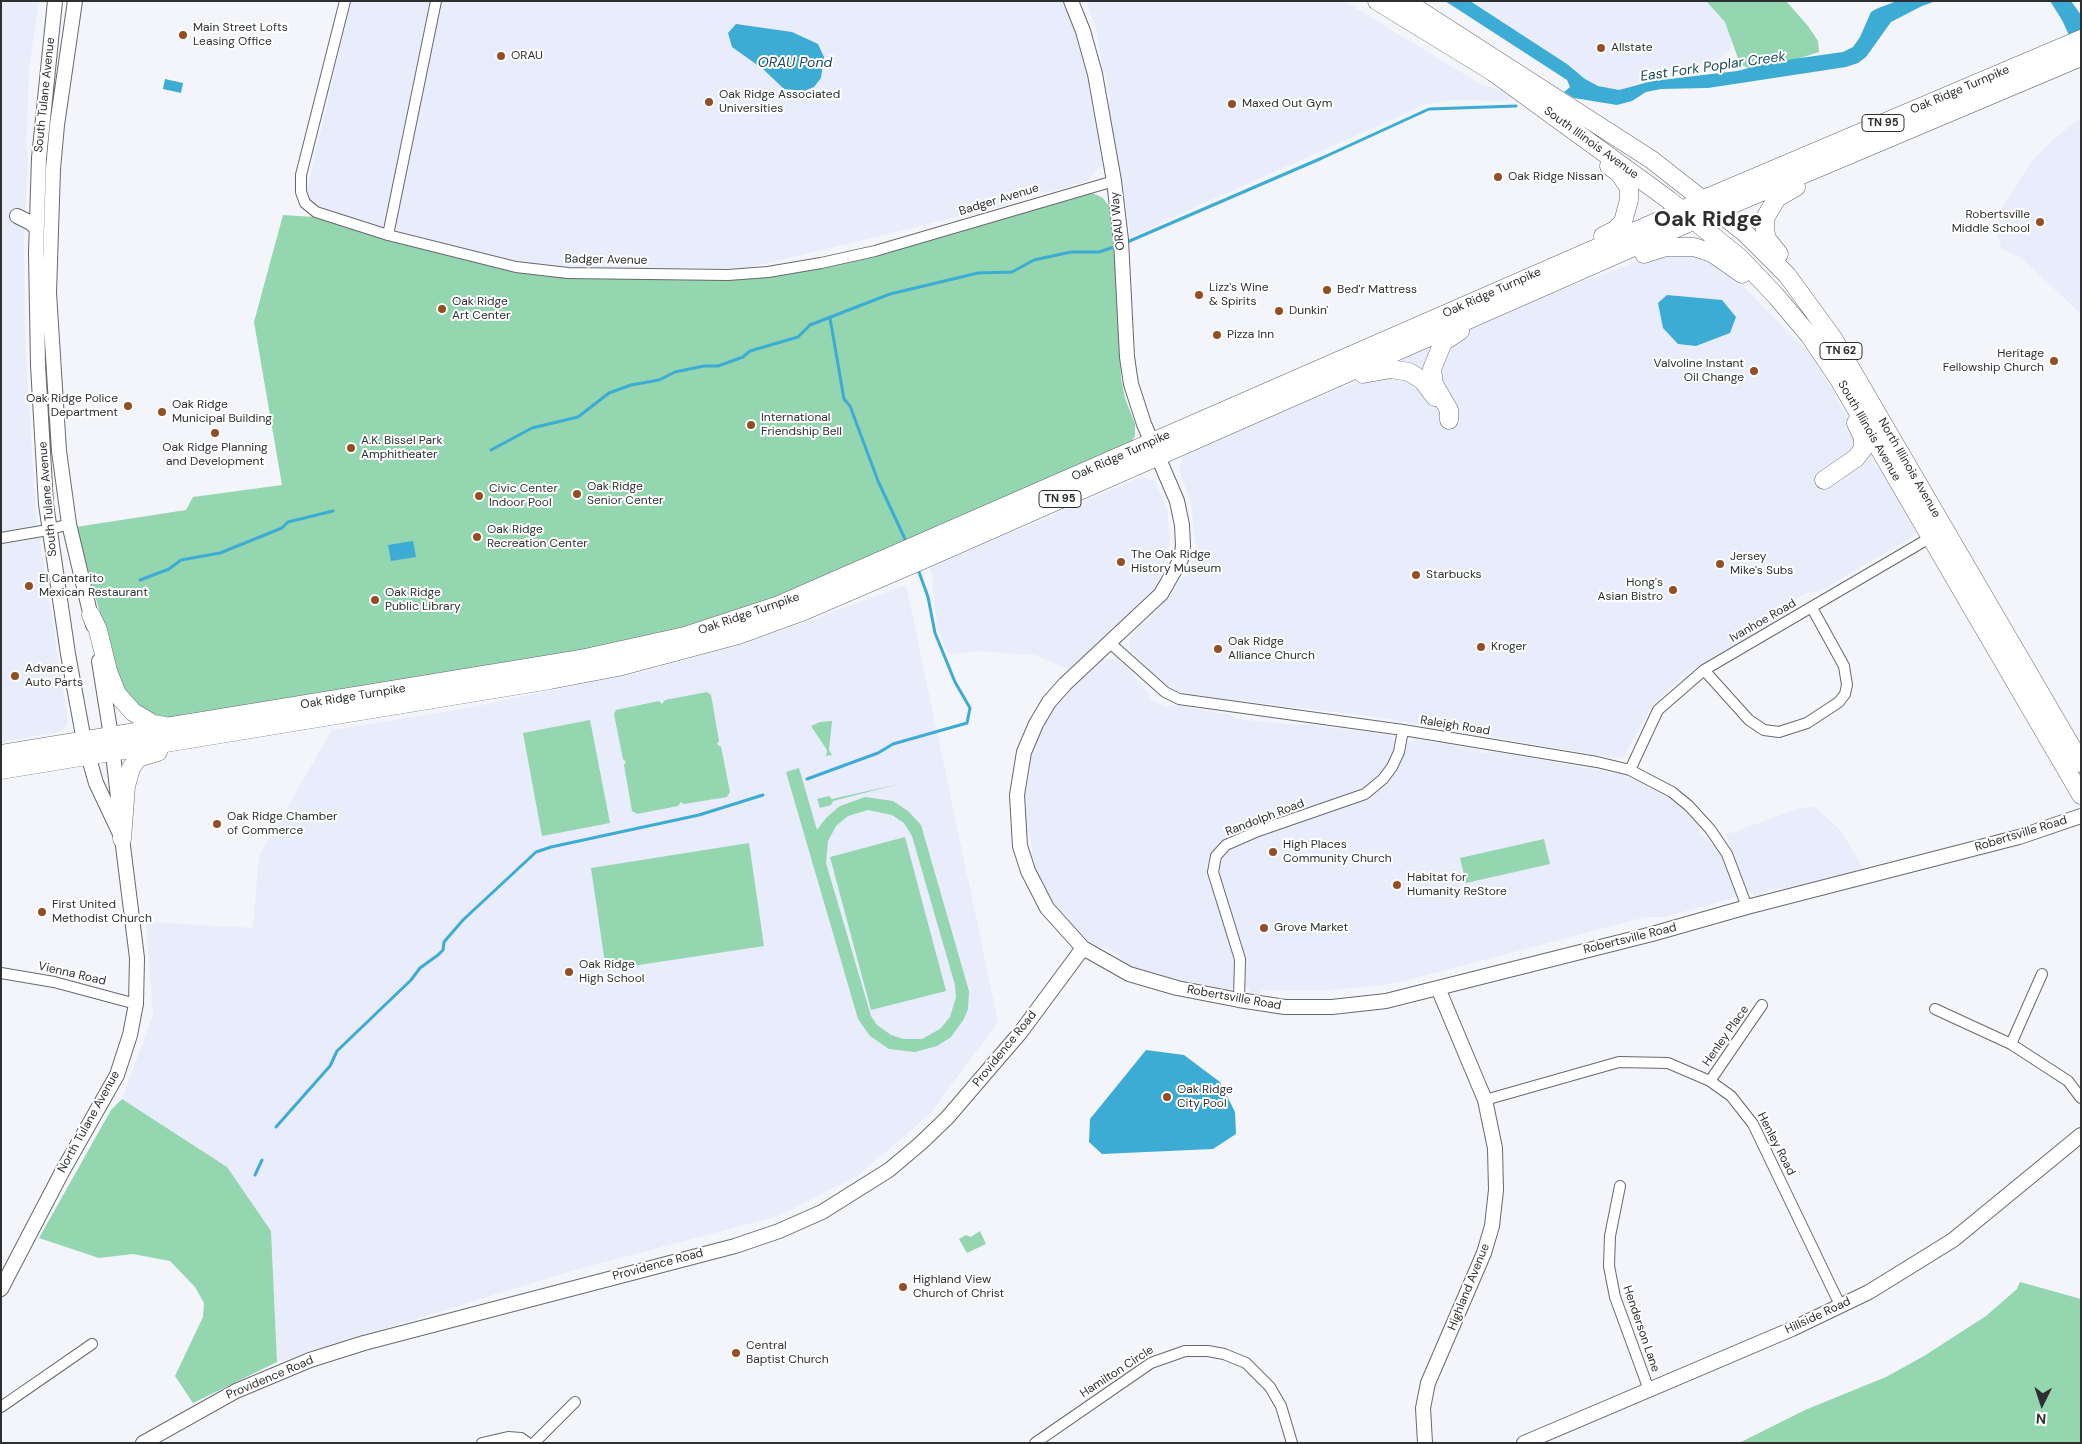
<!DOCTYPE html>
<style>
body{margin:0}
#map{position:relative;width:2082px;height:1444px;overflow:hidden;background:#f3f5fb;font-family:"DM Sans",sans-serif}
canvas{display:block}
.frame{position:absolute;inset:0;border:2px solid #2e2f31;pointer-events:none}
.north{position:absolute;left:2017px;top:1379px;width:50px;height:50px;-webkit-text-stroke:4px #fff;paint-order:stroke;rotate:184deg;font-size:14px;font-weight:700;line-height:20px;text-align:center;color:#2e2f31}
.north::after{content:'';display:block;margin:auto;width:18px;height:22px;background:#2e2f31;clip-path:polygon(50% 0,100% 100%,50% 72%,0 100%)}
</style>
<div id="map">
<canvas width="2082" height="1444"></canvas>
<div class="frame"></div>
<div class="north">N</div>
</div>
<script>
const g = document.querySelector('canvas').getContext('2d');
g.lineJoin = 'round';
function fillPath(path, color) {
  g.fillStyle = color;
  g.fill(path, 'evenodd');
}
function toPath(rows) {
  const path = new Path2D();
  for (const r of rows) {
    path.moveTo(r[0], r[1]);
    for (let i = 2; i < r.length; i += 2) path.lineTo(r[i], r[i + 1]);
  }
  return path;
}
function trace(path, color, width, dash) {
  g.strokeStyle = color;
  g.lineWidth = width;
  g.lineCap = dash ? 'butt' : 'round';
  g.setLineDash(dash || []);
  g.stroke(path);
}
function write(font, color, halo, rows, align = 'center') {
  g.font = font + ' "DM Sans",sans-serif';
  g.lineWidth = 4;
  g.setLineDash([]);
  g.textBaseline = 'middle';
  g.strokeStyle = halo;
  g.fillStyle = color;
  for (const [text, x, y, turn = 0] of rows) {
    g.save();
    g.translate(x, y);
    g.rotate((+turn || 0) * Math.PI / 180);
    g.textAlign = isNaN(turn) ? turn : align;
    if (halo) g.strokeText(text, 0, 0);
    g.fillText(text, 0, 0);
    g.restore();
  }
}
fillPath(toPath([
 [1,1,39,1,29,69,26,141,28,163,24,240,26,357,36,515,68,721,65,728,58,732,1,742],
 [351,1,1061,1,1080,40,1103,165,1087,181,1046,193,1035,191,1030,186,1019,189,1018,196,1010,204,748,268,577,268,514,262,330,213,309,200,306,194],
 [1087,1,1344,1,1482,85,1505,91,1512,97,1505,101,1454,100,1427,104,1175,216,1150,229,1127,238,1130,231,1108,105,1110,99,1106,73,1102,70,1096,26,1093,22],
 [1470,1,1706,1,1725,22,1732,38,1730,50,1716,62,1691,69,1677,69,1619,90,1608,89,1585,79,1567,64],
 [2081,119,2081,314,2020,257,2002,249,1996,233,2001,210,2031,162,2056,137,2077,120],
 [1679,251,1707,260,1734,277,1814,358,1851,424,1872,456,1873,464,1882,472,1916,531,1909,539,1818,592,1809,592,1795,599,1796,606,1790,614,1685,674,1651,707,1623,757,1616,758,1375,717,1185,694,1160,682,1130,649,1129,642,1134,632,1155,614,1181,579,1187,576,1195,549,1198,546,1195,541,1191,502,1179,470,1184,454,1267,415,1375,376,1394,363,1552,293,1655,255],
 [1141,477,1155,481,1167,509,1170,540,1168,558,1165,563,1157,589,1134,614,1092,648,1103,659,1114,659,1124,664,1146,690,1150,699,1166,707,1175,705,1232,715,1236,719,1296,725,1305,724,1383,734,1391,736,1394,740,1409,742,1417,740,1477,749,1482,753,1498,752,1619,774,1640,781,1673,801,1698,824,1699,833,1714,845,1719,853,1733,849,1725,834,1734,832,1800,808,1815,807,1840,830,1864,869,1785,890,1778,887,1767,889,1760,897,1750,893,1665,917,1646,917,1408,980,1376,986,1323,990,1262,990,1261,996,1251,994,1248,988,1233,987,1228,992,1164,979,1133,969,1121,962,1120,956,1105,947,1097,948,1088,943,1059,913,1035,869,1031,857,1033,849,1029,833,1025,829,1023,803,1031,769,1029,763,1032,751,1048,716,1077,680,1068,669,1035,655,977,651,951,654,946,650,938,630,932,587,934,581,929,564,996,535,1018,530],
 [906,585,998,1022,929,1115,857,1176,778,1216,571,1271,277,1362,271,1231,227,1167,122,1099,153,1015,146,922,253,928,259,856,332,730,462,709,651,670,787,629]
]), '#e9ecfa');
fillPath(toPath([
 [1706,1,1786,1,1808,26,1818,41,1819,52,1797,59,1772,62,1748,68,1740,64,1725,22],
 [1083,192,1095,194,1103,198,1109,206,1115,243,1121,378,1125,398,1135,424,1135,436,1128,447,774,602,685,631,593,652,166,723,124,699,76,527,186,510,193,497,282,485,254,322,283,215,315,217,517,271,808,270],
 [707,692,711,695,719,741,717,744,721,747,730,792,727,797,684,804,681,802,678,806,637,814,632,811,624,765,626,762,623,759,614,714,616,710,659,701,662,704,665,700],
 [590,720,610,823,542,836,523,733],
 [832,721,829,750,832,755,826,756,827,750,811,726,820,722],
 [799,768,817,830,826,818,840,806,865,797,893,801,908,811,921,825,969,991,968,1009,964,1019,951,1037,937,1046,915,1052,889,1049,870,1036,858,1019,786,772],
 [868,810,892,815,904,823,912,836,955,985,956,997,950,1017,940,1029,922,1039,904,1039,891,1035,877,1025,871,1016,826,863,828,841,836,826,848,816],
 [899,784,833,801,831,805,820,808,817,799,829,796,832,799],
 [905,837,946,991,871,1010,830,857],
 [1544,839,1550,864,1466,883,1460,858],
 [749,843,764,946,606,970,591,868],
 [122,1099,227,1167,271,1231,277,1362,193,1403,175,1376,203,1317,204,1303,195,1287,170,1261,133,1254,99,1258,39,1238,111,1110],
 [980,1231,986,1244,967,1253,959,1239,966,1235,971,1237],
 [2020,1282,2081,1299,2081,1443,1739,1443,1805,1410,1886,1377,1924,1356,1986,1316,2017,1289]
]), '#93d6af');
fillPath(toPath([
 [1445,1,1470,1,1567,64,1585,79,1598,86,1619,90,1652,81,1737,71,1772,62,1843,52,1853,47,1860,37,1871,12,1876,9,1897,1,1936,1,1922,6,1891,22,1866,57,1858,63,1846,67,1708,88,1661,89,1646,92,1632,101,1617,105,1574,98,1564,92,1570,87,1567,80],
 [2050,1,2071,1,2081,15,2081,61,2062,20],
 [736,24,792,32,818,44,824,57,821,78,814,87,804,91,784,89,763,69,732,47,728,33],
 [165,79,183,83,181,93,163,89],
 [1667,295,1722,300,1736,317,1730,333,1696,346,1678,344,1663,328,1658,303],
 [413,541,416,557,391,561,388,545],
 [1146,1050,1184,1055,1220,1082,1235,1112,1236,1134,1213,1149,1102,1154,1089,1142,1090,1119]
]), '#3dacd5');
trace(toPath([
 [1125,243,1322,158,1429,109,1516,106],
 [830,318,844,399,850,406,878,481,905,539],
 [491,450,532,428,578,417,609,393,631,385,659,380,675,372,704,366,718,366,743,357,750,351,798,337,810,325,890,294,978,273,1012,272,1034,260,1071,252,1099,252,1117,246],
 [140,580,169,569,181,560,220,553,282,528,288,522,333,511],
 [807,779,878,753,893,744,967,723,970,708,955,682,935,633,928,597,919,572],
 [276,1127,330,1066,337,1051,411,980,420,968,438,955,443,950,444,942,463,920,536,852,551,847,699,815,763,795],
 [255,1175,262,1160]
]), '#3dacd5', 3);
const street = toPath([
 [345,1,301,175,301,192,305,203,316,212,388,235,516,267,568,273,728,275,768,272,821,263,875,251,1114,181],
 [388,235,436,1],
 [1,538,48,530,69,524],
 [1110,643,1165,692,1179,699,1403,730,1597,762,1630,770,1672,792,1689,806,1710,829,1727,854,1747,907],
 [1704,670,1749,720,1764,730,1779,732,1807,723,1839,702,1845,694,1847,685,1844,666,1812,608],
 [1630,770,1658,710,1704,670,1933,536],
 [1,973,54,982,136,1004],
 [1239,1000,1240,959,1213,872,1216,856,1226,845,1258,831,1365,794,1383,779,1392,767,1399,752,1403,730],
 [1935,1009,2011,1044,2068,1081,2081,1098],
 [2011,1044,2042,974],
 [1710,1081,1762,1005],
 [1485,1100,1619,1062,1668,1063,1710,1081,1731,1096,1753,1124,1841,1307],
 [1620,1186,1610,1236,1609,1266,1615,1297,1649,1390],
 [1,1407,92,1344],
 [482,1443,508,1437,521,1438,528,1443],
 [534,1443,575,1402],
 [1035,1443,1151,1363,1185,1351,1208,1351,1224,1354,1246,1363,1270,1387,1281,1406,1292,1443]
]);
const secondary = toPath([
 [55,1,39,158,36,253,38,365,46,504,68,654,84,741,96,783,122,838],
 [75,1,57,125,53,169,49,293,59,451,69,524,93,625],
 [1071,1,1083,31,1095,74,1114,181,1121,240,1127,357,1131,384,1144,424,1177,501,1182,525,1183,546,1181,559,1161,594,1065,684,1049,702,1036,724,1024,752,1017,795,1020,846,1028,871,1047,908,1083,948,1129,974,1177,988,1239,1000,1285,1007,1332,1007,1386,1001,1652,934,1747,907,2019,837,2081,816],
 [17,216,31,223,37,229],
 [99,661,111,736,119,806],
 [1,1289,62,1172,117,1075,130,1035,136,1004,137,958,121,830],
 [143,1443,236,1391,310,1360,364,1343,735,1246,779,1231,822,1212,889,1170,921,1143,947,1118,1020,1033,1083,948],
 [1425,1443,1423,1408,1428,1383,1484,1253,1492,1226,1496,1190,1495,1148,1485,1100,1438,988],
 [1524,1443,1792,1329,1869,1292,1953,1240,2081,1135]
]);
const highway = toPath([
 [1377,1,1493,72,1669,200,1740,258,1776,296,1809,335,1838,378,2081,795],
 [1405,1,1652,160,1745,233,1787,275,1833,338,2081,763],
 [1603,236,1615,230,1623,222,1629,200,1629,188,1619,173,1609,166],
 [1644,254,1666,247,1694,247,1712,253,1742,274],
 [1779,254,1767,239,1765,231,1765,218,1777,198,1796,187],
 [1363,374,1391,369,1409,372,1422,380,1435,397],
 [1449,420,1449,410,1434,384,1432,369,1443,342,1460,331],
 [1824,480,1856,458,1863,449,1863,438,1856,423],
 [91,615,98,630,108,671,117,694,133,712,153,724,165,726],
 [1,754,581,659,685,636,779,605,1670,216,1704,199,2081,39],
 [1,770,550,680,618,667,738,635,804,611,927,558,1695,220,2081,57],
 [122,839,126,786,131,768,138,758,158,752]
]);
trace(street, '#68696f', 12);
trace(secondary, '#68696f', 16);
trace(highway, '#68696f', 19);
trace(street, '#fff', 10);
trace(secondary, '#fff', 14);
trace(highway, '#fff', 18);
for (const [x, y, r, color] of [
 [183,35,5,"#934e23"],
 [1601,48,5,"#934e23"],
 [501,56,5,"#934e23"],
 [709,102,5,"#934e23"],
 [1232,104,5,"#934e23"],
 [1498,177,5,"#934e23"],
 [2040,222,5,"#934e23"],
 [1327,290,5,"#934e23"],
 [1199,295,5,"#934e23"],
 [442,309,5,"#934e23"],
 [1279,311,5,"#934e23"],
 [1217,335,5,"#934e23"],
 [2054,361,5,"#934e23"],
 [1754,371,5,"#934e23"],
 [128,406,5,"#934e23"],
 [162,412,5,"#934e23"],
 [751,425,5,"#934e23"],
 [215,433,5,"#934e23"],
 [351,448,5,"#934e23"],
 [577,494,5,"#934e23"],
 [479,496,5,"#934e23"],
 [477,537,5,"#934e23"],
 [1121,562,5,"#934e23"],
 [1720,564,5,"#934e23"],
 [1416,575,5,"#934e23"],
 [29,586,5,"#934e23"],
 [1673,590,5,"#934e23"],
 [375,600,5,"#934e23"],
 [1481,647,5,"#934e23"],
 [1218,649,5,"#934e23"],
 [15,676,5,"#934e23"],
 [217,824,5,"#934e23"],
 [1273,852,5,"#934e23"],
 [1397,885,5,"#934e23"],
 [42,912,5,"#934e23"],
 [1264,928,5,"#934e23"],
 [569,972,5,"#934e23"],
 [1167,1097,5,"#934e23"],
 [903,1287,5,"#934e23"],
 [736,1353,5,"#934e23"]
]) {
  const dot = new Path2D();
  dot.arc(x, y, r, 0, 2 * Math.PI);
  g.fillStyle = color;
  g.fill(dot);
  trace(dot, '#fff', 2);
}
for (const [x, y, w] of [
 [1883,123,42],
 [1841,351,42],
 [1060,499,42]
]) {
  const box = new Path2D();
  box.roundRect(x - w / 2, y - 8.5, w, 17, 4);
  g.fillStyle = '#fff';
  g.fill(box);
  trace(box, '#2e2f31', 1);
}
write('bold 11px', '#2e2f31', null, [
 ["TN 95",1883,123],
 ["TN 62",1841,351],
 ["TN 95",1060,499]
]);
write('12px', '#2e2f31', '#fff', [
 ["Main Street Lofts",193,28],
 ["Leasing Office",193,42],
 ["Allstate",1611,48],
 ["ORAU",511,56],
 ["Oak Ridge Associated",719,95],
 ["Universities",719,109],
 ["Maxed Out Gym",1242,104],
 ["Oak Ridge Nissan",1508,177],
 ["Robertsville",2030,215,"right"],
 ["Middle School",2030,229,"right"],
 ["Lizz's Wine",1209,288],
 ["& Spirits",1209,302],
 ["Bed'r Mattress",1337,290],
 ["Oak Ridge",452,302],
 ["Art Center",452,316],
 ["Dunkin'",1289,311],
 ["Pizza Inn",1227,335],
 ["Heritage",2044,354,"right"],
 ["Fellowship Church",2044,368,"right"],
 ["Valvoline Instant",1744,364,"right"],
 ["Oil Change",1744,378,"right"],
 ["Oak Ridge Police",118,399,"right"],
 ["Department",118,413,"right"],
 ["Oak Ridge",172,405],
 ["Municipal Building",172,419],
 ["International",761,418],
 ["Friendship Bell",761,432],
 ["A.K. Bissel Park",361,441],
 ["Amphitheater",361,455],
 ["Oak Ridge Planning",215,448,"center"],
 ["and Development",215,462,"center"],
 ["Oak Ridge",587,487],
 ["Senior Center",587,501],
 ["Civic Center",489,489],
 ["Indoor Pool",489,503],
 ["Oak Ridge",487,530],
 ["Recreation Center",487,544],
 ["The Oak Ridge",1131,555],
 ["History Museum",1131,569],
 ["Jersey",1730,557],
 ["Mike's Subs",1730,571],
 ["Starbucks",1426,575],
 ["El Cantarito",39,579],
 ["Mexican Restaurant",39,593],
 ["Hong's",1663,583,"right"],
 ["Asian Bistro",1663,597,"right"],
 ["Oak Ridge",385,593],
 ["Public Library",385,607],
 ["Oak Ridge",1228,642],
 ["Alliance Church",1228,656],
 ["Kroger",1491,647],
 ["Advance",25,669],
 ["Auto Parts",25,683],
 ["Oak Ridge Chamber",227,817],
 ["of Commerce",227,831],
 ["High Places",1283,845],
 ["Community Church",1283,859],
 ["Habitat for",1407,878],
 ["Humanity ReStore",1407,892],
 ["First United",52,905],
 ["Methodist Church",52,919],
 ["Grove Market",1274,928],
 ["Oak Ridge",579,965],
 ["High School",579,979],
 ["Oak Ridge",1177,1090],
 ["City Pool",1177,1104],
 ["Highland View",913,1280],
 ["Church of Christ",913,1294],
 ["Central",746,1346],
 ["Baptist Church",746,1360]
], 'left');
write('12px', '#2e2f31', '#fff', [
 ["Oak Ridge Turnpike",1960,90,-23],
 ["South Tulane Avenue",45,95,-84],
 ["South Illinois Avenue",1591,143,36],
 ["Badger Avenue",999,200,-17],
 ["ORAU Way",1118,221,-96],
 ["Badger Avenue",606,260,1],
 ["Oak Ridge Turnpike",1492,293,-24],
 ["South Illinois Avenue",1869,431,60],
 ["Oak Ridge Turnpike",1121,456,-24],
 ["North Illinois Avenue",1909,468,60],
 ["South Tulane Avenue",48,499,-95],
 ["Oak Ridge Turnpike",749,614,-19],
 ["Ivanhoe Road",1763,621,-30],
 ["Oak Ridge Turnpike",353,697,-9],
 ["Raleigh Road",1455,726,9],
 ["Randolph Road",1265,818,-21],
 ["Robertsville Road",2021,834,-17],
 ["Robertsville Road",1630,939,-14],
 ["Vienna Road",72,974,13],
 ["Robertsville Road",1234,998,10],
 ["Henley Place",1726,1036,-55],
 ["Providence Road",1005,1049,-51],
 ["North Tulane Avenue",89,1122,-61],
 ["Henley Road",1776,1144,63],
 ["Providence Road",658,1265,-15],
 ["Highland Avenue",1469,1287,-68],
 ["Hillside Road",1818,1316,-25],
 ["Henderson Lane",1641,1329,71],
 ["Hamilton Circle",1117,1372,-33],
 ["Providence Road",270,1378,-23]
]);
write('italic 14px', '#1b495b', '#fff', [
 ["ORAU Pond",795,63],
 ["East Fork Poplar Creek",1713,67,-8]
]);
write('bold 22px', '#2e2f31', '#fff', [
 ["Oak Ridge",1708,220]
]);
</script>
